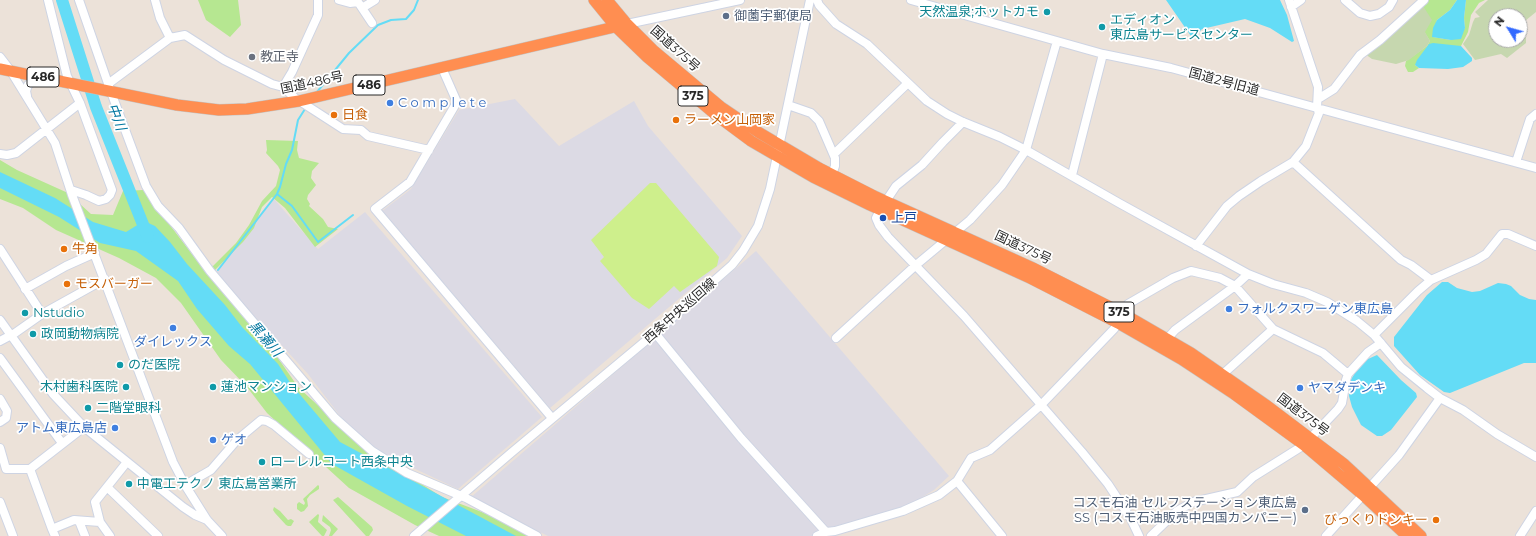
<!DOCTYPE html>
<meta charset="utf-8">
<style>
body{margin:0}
#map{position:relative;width:1536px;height:536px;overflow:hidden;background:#ece2d9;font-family:Montserrat,sans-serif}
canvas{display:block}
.north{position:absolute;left:1488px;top:8px;width:40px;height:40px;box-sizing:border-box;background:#fff;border:1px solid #a9a9a9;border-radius:50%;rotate:307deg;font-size:11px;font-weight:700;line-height:16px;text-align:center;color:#292929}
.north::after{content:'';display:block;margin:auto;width:14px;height:18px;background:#336aff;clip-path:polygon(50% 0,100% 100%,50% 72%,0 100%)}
</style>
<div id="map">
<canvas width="1536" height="536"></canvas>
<div class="north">N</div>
</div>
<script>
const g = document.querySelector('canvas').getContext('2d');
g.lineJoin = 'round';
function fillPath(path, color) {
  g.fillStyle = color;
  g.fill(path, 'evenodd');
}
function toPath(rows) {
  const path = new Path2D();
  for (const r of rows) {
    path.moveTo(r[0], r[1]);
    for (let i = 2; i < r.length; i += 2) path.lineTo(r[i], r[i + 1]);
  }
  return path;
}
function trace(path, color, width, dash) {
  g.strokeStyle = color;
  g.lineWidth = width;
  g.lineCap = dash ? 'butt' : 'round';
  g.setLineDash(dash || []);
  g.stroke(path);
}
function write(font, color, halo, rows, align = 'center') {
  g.font = font + ' Montserrat,"Noto Sans JP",sans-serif';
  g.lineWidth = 3.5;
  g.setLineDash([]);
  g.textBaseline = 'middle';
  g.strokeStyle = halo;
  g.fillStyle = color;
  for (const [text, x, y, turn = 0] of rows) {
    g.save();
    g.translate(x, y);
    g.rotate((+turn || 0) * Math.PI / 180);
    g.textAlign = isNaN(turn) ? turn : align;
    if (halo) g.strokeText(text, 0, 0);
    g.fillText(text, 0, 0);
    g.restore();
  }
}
fillPath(toPath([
 [515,99,559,146,634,101,648,126,742,236,727,258,550,408,382,211,411,189,459,110],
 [273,198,318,249,365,212,542,417,458,489,411,467,376,449,347,425,308,374,215,273],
 [756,251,949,476,934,490,911,504,817,536,548,536,470,498]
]), '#dcdae4');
fillPath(toPath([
 [198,0,238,0,241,25,230,37,206,20],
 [1429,0,1457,0,1450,10,1437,20,1433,37,1451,40,1465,28,1464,18,1466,0,1485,0,1479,3,1471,15,1468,32,1461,46,1457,46,1415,65,1419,68,1413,72,1408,72,1405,66,1406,61,1427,46,1430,41,1425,33,1423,6],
 [266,140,298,141,297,150,299,158,319,163,312,171,311,178,316,185,308,195,307,199,310,204,309,206,323,219,328,227,338,229,315,247,285,208,272,197,262,207,254,228,243,242,214,271,210,265,213,266,236,243,249,225,262,201,276,186,280,170,278,166,266,153,267,150],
 [0,160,17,170,68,193,91,214,113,215,123,191,143,190,202,267,251,319,298,387,363,447,442,497,519,526,537,536,439,536,415,525,349,488,267,413,247,387,221,360,181,303,156,278,119,258,56,230,23,208,0,199],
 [318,485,319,486,319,489,310,495,307,499,308,506,304,511,301,512,297,509,297,504,299,502,304,505,305,503,303,499],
 [338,497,372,527,373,530,369,536,366,536,333,500],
 [274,507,280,511,288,520,291,519,294,521,291,526,288,526,286,525,275,513,273,510],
 [318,514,319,515,318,522,327,530,324,536,322,536,309,522],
 [323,515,338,529,332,536,329,536,331,530,330,527,322,521]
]), '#b6e791');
fillPath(toPath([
 [1488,0,1536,0,1536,12,1520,25,1520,16,1496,16,1496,40,1520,40,1526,37,1526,43,1507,58,1501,54,1475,60,1463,44,1469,35,1473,22,1475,18,1480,17,1475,12],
 [1423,6,1432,20,1425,32,1430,41,1427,46,1409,60,1396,64,1372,59,1365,54]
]), '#c6d7af');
fillPath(toPath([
 [650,183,656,183,719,257,717,266,680,292,674,286,649,309,632,298,600,261,604,257,591,240]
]), '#ceef8c');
fillPath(toPath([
 [1166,0,1280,0,1287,15,1294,41,1292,42,1270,28,1245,19,1202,29,1193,39],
 [1457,0,1466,0,1464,18,1465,28,1461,39,1451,40,1432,37,1433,28,1437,20,1450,10],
 [1433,43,1461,46,1472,58,1472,61,1463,67,1448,69,1419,68,1415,65,1417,60,1429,44],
 [0,172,55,198,93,222,126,232,144,221,155,226,170,242,187,264,225,305,242,327,278,364,291,384,340,442,516,536,466,536,407,506,332,464,250,364,229,346,197,309,178,281,136,251,100,243,59,217,0,188],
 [1442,282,1448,282,1457,288,1472,292,1480,291,1498,283,1506,284,1511,286,1520,295,1529,299,1536,300,1536,363,1524,363,1450,393,1444,392,1420,375,1394,346,1394,337,1427,295],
 [1377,355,1401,380,1416,393,1417,397,1391,430,1382,436,1377,436,1361,425,1352,407,1349,396,1350,381,1355,373,1368,359]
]), '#64dcf6');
trace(toPath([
 [317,92,349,53,378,25,391,20,406,19,414,10,418,0],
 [277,194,292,206,318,242,353,215],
 [218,270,277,194,280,187,286,164,292,150,298,120,305,109]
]), '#64dcf6', 2);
trace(toPath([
 [62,0,96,107,148,237]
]), '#64dcf6', 12);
const minor = toPath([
 [48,0,67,76,80,103,112,190,110,195,106,199,99,201,86,195,71,190],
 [79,0,111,92,146,186,158,206,179,228,210,271,335,418,372,451,407,473,466,498,537,536],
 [155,0,160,18,170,38],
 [318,0,318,15,292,72,283,87,295,98,343,129,361,130,368,136,429,150],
 [339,0,350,3,358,2,372,23],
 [817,0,819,5,836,24,867,44,927,101,947,114,963,122,1000,137,1026,150,1119,203,1248,274,1273,284,1306,293,1327,302,1357,321,1374,335,1401,367,1427,388,1440,398,1463,410,1497,434,1536,457],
 [911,0,1103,54,1171,68,1536,168],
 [1345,0,1360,13,1370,16,1379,14,1389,7,1393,0],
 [1291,7,1301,0],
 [362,8,375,0],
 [627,24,740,0],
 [0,57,10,70,55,143,72,195,173,462,185,485,207,520,222,536],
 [442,68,457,102,410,182,375,209,552,418],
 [108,84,170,38,185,35,224,60,272,84,283,87],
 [27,96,26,91,28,85,36,79,42,79],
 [1318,99,1334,89,1360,55,1380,40,1424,0],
 [788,105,811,113,819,121,835,158,835,166,832,174],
 [0,154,7,155,16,153,80,103],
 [834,154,908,83],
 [1293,162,1401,260,1411,265,1431,280],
 [1516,162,1530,119,1536,114],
 [1072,175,1103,54],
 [886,201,896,186,922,165,943,142,963,122],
 [880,210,876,218,879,225,888,237,964,316,1082,452,1108,484,1131,519,1139,536],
 [1196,246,1227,206,1239,196,1261,181,1293,162,1306,146,1319,113,1317,108,1318,87,1289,0],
 [0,249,42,314],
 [25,289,66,266,95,253],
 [1122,313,1128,304,1173,278,1191,271,1220,278,1235,286,1273,329],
 [0,320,53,394,84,427,183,507,195,515,207,520],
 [655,333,741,438,826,532],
 [1374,335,1418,291,1431,280,1476,260,1486,254,1502,234,1508,234,1536,246],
 [836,338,916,265,970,220,1002,185,1026,150,1057,41],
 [1167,339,1175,330,1235,286,1248,274],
 [0,341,15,333,42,314,105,279],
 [0,358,62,443],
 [1223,374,1273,329,1323,353,1348,374],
 [0,399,7,411,6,418,0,422],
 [0,448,6,469,30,469,84,427],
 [30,469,52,529],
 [957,481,1002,536],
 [185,485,211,470,237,440,261,420,267,421,274,425,309,454],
 [107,487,158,536],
 [0,502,13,536],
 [79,521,85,536],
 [55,536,52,529,74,520,100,522],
 [110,536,100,522,95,502,127,462],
 [414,536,511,453,655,333,732,265,743,251,758,226,770,189,810,0],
 [817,536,826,532,835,531,903,511,939,495,957,481,971,458,990,450,1041,405,1114,329,1118,323],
 [1151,536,1177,511,1193,502,1237,492,1253,477,1304,445,1338,409,1342,403,1346,380,1348,374,1368,352,1381,343],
 [1326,536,1399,455,1440,398],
 [1520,536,1536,511]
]);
const highway = toPath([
 [594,0,616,27,647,57,716,115,751,141,813,177,870,205,1030,278,1118,323,1181,359,1234,394,1304,445,1363,495,1407,536],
 [607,0,627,24,653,50,721,107,758,132,819,168,874,196,1033,268,1122,313,1191,353,1266,405,1344,464,1421,536],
 [0,69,177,105,219,110,247,109,299,101,623,25]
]);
trace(minor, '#ced4e3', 10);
trace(highway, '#c3c3c3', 12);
trace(minor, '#fff', 8);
trace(highway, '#ff8e51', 11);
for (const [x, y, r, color] of [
 [1047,12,4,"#0f9aa8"],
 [726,16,4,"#5c6f8a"],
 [1102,27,4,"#0f9aa8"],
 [252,57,4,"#6b7280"],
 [390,103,4,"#3f7fe0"],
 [334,115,4,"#e8710a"],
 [676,120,4,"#e8710a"],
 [883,218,4,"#1a4fb4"],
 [64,249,4,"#e8710a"],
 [67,284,4,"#e8710a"],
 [1229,309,4,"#3f7fe0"],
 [25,313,4,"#0f9aa8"],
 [173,328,4,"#3f7fe0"],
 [33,334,4,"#0f9aa8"],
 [120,365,4,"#0f9aa8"],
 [126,387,4,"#0f9aa8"],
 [213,387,4,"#0f9aa8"],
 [1300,388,4,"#3f7fe0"],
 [88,408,4,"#0f9aa8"],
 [115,428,4,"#3f7fe0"],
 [213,440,4,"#3f7fe0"],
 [262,462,4,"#0f9aa8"],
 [129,484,4,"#0f9aa8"],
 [1305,510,4,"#5c6f8a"],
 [1436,520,4,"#e8710a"]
]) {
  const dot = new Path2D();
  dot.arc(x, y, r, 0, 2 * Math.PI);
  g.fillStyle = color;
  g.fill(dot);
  trace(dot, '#fff', 1.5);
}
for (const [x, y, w] of [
 [43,77,32],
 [369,85,32],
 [693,96,30],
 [1119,312,30]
]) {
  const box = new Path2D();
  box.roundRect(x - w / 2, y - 10, w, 20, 3);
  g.fillStyle = '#fff';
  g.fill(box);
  trace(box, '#292929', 1);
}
write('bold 12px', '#292929', null, [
 ["486",43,77],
 ["486",369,85],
 ["375",693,96],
 ["375",1119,312]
]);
write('13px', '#0d838f', '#fff', [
 ["天然温泉;ホットカモ",1039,12,"right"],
 ["エディオン",1110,20],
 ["東広島サービスセンター",1110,35],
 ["Nstudio",33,313],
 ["政岡動物病院",41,334],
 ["のだ医院",128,365],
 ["木村歯科医院",118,387,"right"],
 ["蓮池マンション",221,387],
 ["二階堂眼科",96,408],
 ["ローレルコート西条中央",270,462],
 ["中電工テクノ 東広島営業所",137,484]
], 'left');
write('13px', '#4e5e75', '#fff', [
 ["御薗宇郵便局",734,16],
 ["コスモ石油 セルフステーション東広島",1297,503,"right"],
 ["SS (コスモ石油販売中四国カンパニー)",1297,518,"right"]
], 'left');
write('13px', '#292929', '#fff', [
 ["国道375号",675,49,42],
 ["国道2号旧道",1224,82,15],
 ["国道486号",312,83,-12],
 ["国道375号",1023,248,25],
 ["西条中央巡回線",680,311,-41],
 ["国道375号",1303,415,37]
]);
write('13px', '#5b616d', '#fff', [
 ["教正寺",260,57]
], 'left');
write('13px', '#366cbe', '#fff', [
 ["C o m p l e t e",398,103],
 ["フォルクスワーゲン東広島",1237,309],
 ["ダイレックス",173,342,"center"],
 ["ヤマダデンキ",1308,388],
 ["アトム東広島店",107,428,"right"],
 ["ゲオ",221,440]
], 'left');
write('13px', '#c56008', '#fff', [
 ["日食",342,115],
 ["ラーメン山岡家",684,120],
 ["牛角",72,249],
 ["モスバーガー",75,284],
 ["びっくりドンキー",1428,520,"right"]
], 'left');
write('13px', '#164399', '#fff', [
 ["上戸",891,218]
], 'left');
write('italic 14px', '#0478a1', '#fff', [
 ["中川",116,117,69],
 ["黒瀬川",265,339,49]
]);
</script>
